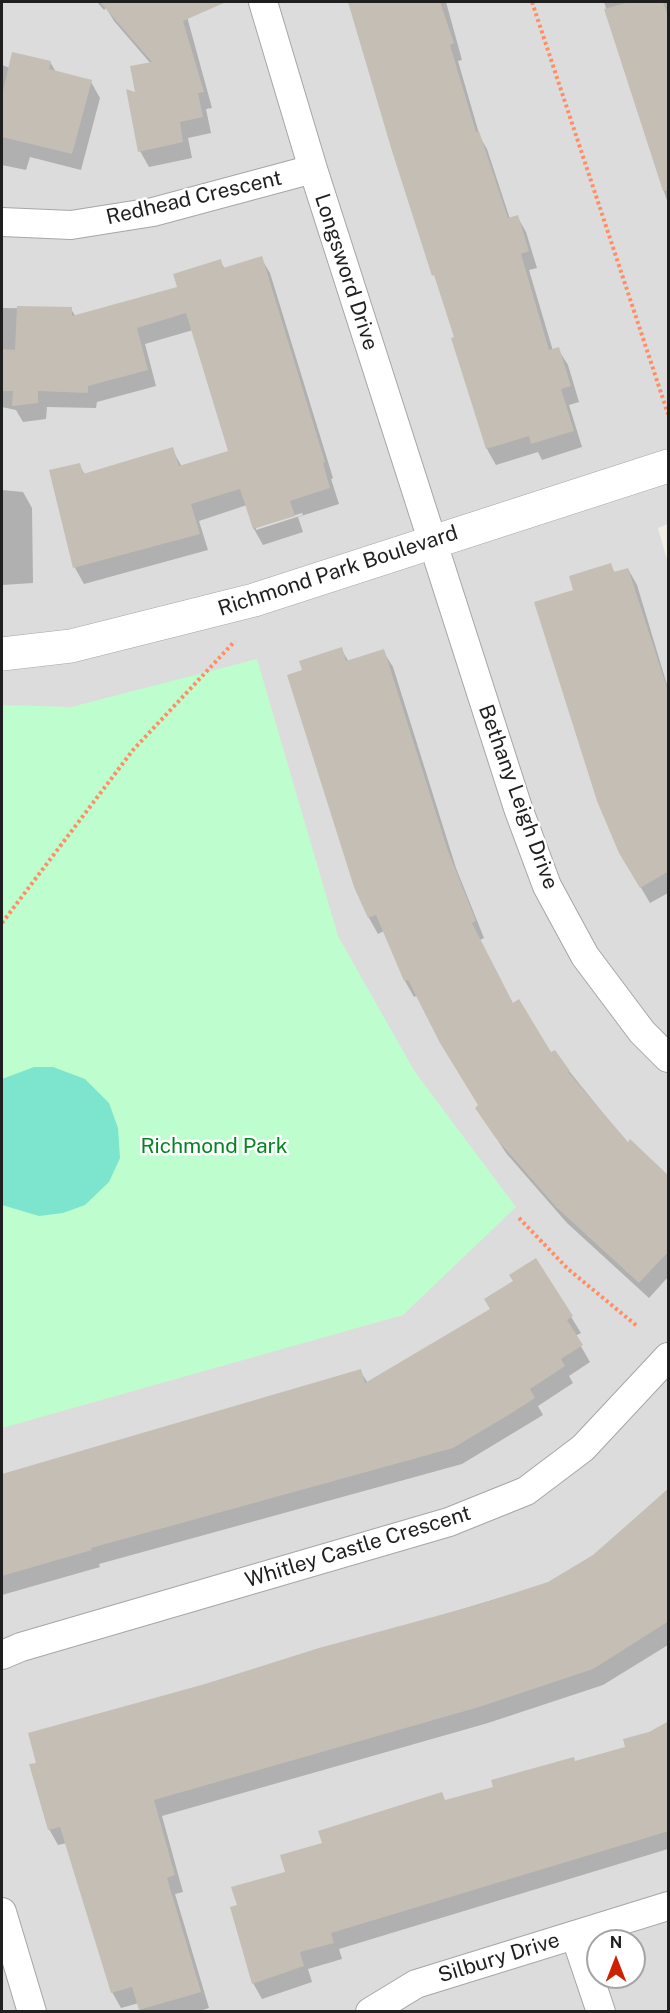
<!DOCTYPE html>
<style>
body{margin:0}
#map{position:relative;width:670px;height:2013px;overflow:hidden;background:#f0eee4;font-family:"Public Sans",sans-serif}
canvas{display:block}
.frame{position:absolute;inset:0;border:3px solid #1f1f1f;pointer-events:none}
.north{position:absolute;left:586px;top:1929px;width:60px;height:60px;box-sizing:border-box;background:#fff;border:2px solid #a5a5a5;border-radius:50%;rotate:0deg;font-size:16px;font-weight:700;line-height:24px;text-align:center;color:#1f1f1f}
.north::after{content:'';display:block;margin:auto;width:21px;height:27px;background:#cd2100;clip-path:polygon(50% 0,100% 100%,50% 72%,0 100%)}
</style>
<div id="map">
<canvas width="670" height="2013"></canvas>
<div class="frame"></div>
<div class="north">N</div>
</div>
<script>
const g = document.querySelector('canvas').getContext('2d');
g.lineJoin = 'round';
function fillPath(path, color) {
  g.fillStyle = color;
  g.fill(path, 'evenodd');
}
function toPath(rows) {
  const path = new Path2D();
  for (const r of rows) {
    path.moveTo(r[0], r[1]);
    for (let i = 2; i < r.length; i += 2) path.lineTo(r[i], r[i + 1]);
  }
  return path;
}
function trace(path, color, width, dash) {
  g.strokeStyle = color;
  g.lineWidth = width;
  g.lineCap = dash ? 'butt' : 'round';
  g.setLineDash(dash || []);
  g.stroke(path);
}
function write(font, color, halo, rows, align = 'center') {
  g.font = font + ' "Public Sans",sans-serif';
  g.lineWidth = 5;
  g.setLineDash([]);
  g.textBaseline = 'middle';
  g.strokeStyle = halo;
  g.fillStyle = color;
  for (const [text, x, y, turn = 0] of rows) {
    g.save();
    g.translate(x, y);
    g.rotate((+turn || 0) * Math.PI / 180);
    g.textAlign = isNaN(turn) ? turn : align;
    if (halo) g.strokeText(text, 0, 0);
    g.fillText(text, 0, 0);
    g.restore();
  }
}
fillPath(toPath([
 [2,2,668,2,668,524,658,528,668,563,668,2011,2,2012],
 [598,1941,634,1941,634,1977,598,1977]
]), '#dddcdc');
fillPath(toPath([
 [257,659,338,936,415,1072,516,1207,403,1315,2,1428,2,705,71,707]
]), '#befdcd');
fillPath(toPath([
 [34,1067,53,1067,85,1079,109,1103,118,1128,120,1158,109,1182,85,1205,63,1213,39,1216,2,1205,2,1079]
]), '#7de5cd');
fillPath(toPath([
 [97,2,113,2,110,4,118,2,183,2,212,108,206,109,211,133,188,138,192,158,149,167,140,151,137,94,151,64,114,21,106,8,104,10],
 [349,2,446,2,462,60,458,61,480,137,487,149,510,219,517,216,526,232,537,268,529,270,553,351,558,349,568,365,579,402,569,405,582,447,542,460,538,452,496,465,487,449,452,339,456,338,393,151],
 [604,2,668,2,668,204],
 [50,62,56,72,91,82,100,98,81,170,30,157,26,170,2,165,2,65,10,68],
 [261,258,270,273,333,478,331,479,339,504,298,517,303,532,263,545,254,529,247,505,199,521,208,550,84,584,75,568,51,472,79,464,85,475,172,449,182,467,230,452,193,330,145,344,156,386,97,402,96,408,47,407,46,419,23,422,16,410,2,407,2,308,71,309,76,317,179,288,220,261,225,269],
 [302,513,303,515,256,530,256,527],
 [2,490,23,492,32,508,33,583,2,585],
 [610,565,615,573,628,569,637,585,668,688,668,893,650,903,620,852,575,591],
 [341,649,349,662,383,651,393,667,456,868,484,938,480,940,513,1005,551,1054,569,1071,628,1144,668,1178,668,1277,649,1298,567,1223,506,1153,477,1108,480,1106,418,995,414,997,405,981,384,931,378,934,369,918,355,887,304,671],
 [536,1260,581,1333,575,1336,590,1362,569,1376,573,1383,538,1406,543,1415,462,1464,99,1564,100,1567,2,1595,2,1475,360,1371,368,1383,492,1310],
 [668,1489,668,1645,603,1685,488,1723,162,1816,183,1892,175,1894,209,2008,197,2012,141,2012,139,2003,121,2008,112,1992,67,1843,58,1845,49,1829,205,1686,549,1583,594,1556],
 [575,1762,668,1802,668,1849,339,1949,342,1959,308,1969,312,1982,262,1999,253,1983,238,1906,323,1844,446,1802]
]), '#0003');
fillPath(toPath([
 [100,2,226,2,183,21,204,92,198,93,203,117,180,122,183,142,138,152,126,89,135,92,130,66,152,62],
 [348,2,440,2,454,43,450,45,476,132,479,131,508,218,518,215,529,251,521,254,549,350,559,347,571,386,561,389,574,431,531,444,529,436,486,449,451,338,454,337,434,275,432,276,392,151],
 [629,2,663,2,669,19,669,190,663,191,604,9],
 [12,52,51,61,49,69,92,80,72,154,2,137,2,95],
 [262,256,325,462,323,463,330,488,290,501,295,516,253,529,240,489,191,504,200,534,73,568,49,470,80,463,83,474,173,447,179,466,228,451,186,313,137,328,148,370,88,386,88,393,38,391,38,403,12,406,13,391,2,391,2,349,15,350,17,306,72,307,72,316,177,287,173,274,221,259,223,268],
 [611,563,614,572,628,568,669,694,669,871,640,888,619,853,597,801,534,602,573,590,569,576],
 [342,647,346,661,384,649,448,851,476,921,472,923,513,1003,519,999,551,1052,555,1050,570,1071,568,1072,628,1142,630,1139,669,1176,669,1251,639,1283,556,1207,495,1137,475,1108,478,1105,440,1043,408,980,404,981,376,915,368,918,354,887,287,675,302,670,299,661],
 [536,1258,573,1316,567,1320,583,1345,561,1359,565,1366,530,1389,535,1398,510,1414,453,1448,91,1548,92,1550,2,1576,2,1474,361,1369,365,1383,490,1309,484,1299,513,1281,509,1275],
 [669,1488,669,1621,593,1669,479,1707,154,1800,175,1875,167,1878,201,1992,139,2010,132,1987,111,1993,60,1827,48,1830,29,1764,36,1763,28,1733,205,1684,319,1648,477,1605,548,1582,593,1555],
 [669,1721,669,1831,331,1933,334,1943,300,1952,304,1966,252,1984,230,1907,237,1905,231,1887,285,1872,280,1855,322,1843,318,1831,442,1792,445,1800,493,1787,491,1780,574,1757,575,1761,625,1747,623,1739,649,1732]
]), '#c5beb4');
const minor = toPath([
 [263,2,313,169,518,808,547,886,585,956,642,1032,668,1058],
 [2,222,71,225,153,212,313,169],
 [2,1655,21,1647,449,1522,526,1491,583,1448,668,1357],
 [2,1912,32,2012],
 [575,1935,601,2012],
 [370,2012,416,1984,668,1906]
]);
const tertiary = toPath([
 [2,654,71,646,254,600,668,466]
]);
trace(minor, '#a6a6a6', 30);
trace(tertiary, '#a6a6a6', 34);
trace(toPath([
 [532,2,668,414],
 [2,923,133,750,235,641],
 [519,1218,568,1269,637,1326]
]), '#ff8e66', 4, [3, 3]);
trace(minor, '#fff', 28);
trace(tertiary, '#fff', 33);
write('21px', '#1f1f1f', '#fff', [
 ["Redhead Crescent",194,198,-13],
 ["Longsword Drive",346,272,72],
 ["Richmond Park Boulevard",338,571,-18],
 ["Bethany Leigh Drive",518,797,70],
 ["Whitley Castle Crescent",358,1547,-17],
 ["Silbury Drive",499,1958,-17]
]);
write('21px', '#048523', '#fff', [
 ["Richmond Park",214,1147]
]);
</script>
